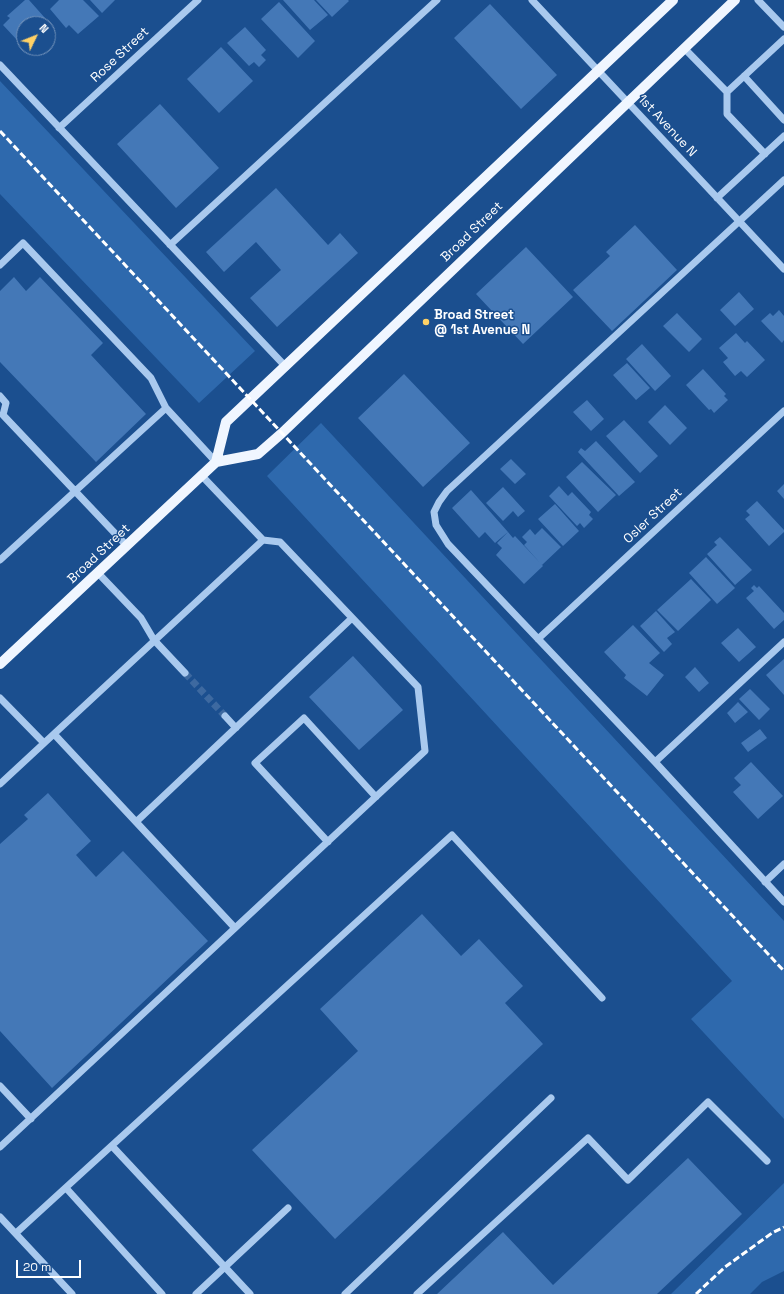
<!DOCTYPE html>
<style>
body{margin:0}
#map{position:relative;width:784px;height:1294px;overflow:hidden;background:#1b4f8f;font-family:"Space Grotesk",sans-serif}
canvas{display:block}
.north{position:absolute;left:16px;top:16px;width:40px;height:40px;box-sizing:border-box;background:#1b4f8f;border:1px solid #7695bc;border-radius:50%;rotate:47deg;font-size:11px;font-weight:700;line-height:16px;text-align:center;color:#fff}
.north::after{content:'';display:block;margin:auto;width:14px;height:18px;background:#ffd166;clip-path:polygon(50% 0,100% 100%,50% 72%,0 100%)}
.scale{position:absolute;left:16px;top:1260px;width:65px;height:18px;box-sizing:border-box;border:2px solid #fff;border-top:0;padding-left:5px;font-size:12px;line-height:14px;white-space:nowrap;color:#fff;-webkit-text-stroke:3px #1b4f8f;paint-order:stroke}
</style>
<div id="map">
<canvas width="784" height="1294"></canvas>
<div class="north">N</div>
<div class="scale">20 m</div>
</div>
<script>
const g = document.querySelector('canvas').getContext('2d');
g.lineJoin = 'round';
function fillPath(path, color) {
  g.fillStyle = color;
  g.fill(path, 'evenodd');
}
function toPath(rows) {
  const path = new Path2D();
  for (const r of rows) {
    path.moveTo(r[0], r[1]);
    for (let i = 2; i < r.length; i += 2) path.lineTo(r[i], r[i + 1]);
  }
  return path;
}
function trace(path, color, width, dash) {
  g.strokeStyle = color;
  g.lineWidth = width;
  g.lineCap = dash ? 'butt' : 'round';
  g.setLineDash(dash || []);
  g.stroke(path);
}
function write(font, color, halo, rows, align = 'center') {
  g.font = font + ' "Space Grotesk",sans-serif';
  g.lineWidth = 3;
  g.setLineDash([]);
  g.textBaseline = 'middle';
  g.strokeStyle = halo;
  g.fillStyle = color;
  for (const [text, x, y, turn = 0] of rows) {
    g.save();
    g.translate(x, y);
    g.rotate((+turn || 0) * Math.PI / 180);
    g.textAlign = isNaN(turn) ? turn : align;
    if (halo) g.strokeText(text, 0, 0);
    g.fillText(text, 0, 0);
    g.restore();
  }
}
fillPath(toPath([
 [0,81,255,351,199,403,0,194],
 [321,423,784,921,784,1119,691,1019,732,981,267,476],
 [784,1183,784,1271,762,1282,750,1294,671,1294]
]), '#2e69ad');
fillPath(toPath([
 [25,0,29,0,45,18,38,24,24,24,24,33,17,40,3,25,10,18,7,16],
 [59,0,83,0,99,16,78,34,69,25,66,28,50,9],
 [90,0,115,0,102,13],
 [283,0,314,0,328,15,310,30],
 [316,0,348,0,349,1,332,17],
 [279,2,315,41,298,58,261,19],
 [490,4,557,75,521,109,454,38],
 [245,27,266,50,261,55,266,60,259,67,254,62,249,66,227,43],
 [221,47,253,81,219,113,187,79],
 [160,104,219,168,176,208,117,144],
 [276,188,328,245,340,233,358,253,277,327,250,298,281,270,256,242,224,272,206,252],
 [635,225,677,270,612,331,573,290,610,256,606,252],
 [526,247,573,297,523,344,476,294],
 [14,277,26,291,40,277,103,343,91,355,146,414,96,462,0,362,0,291],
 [739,292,754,309,735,326,720,310],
 [779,310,784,316,784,340,782,343,761,321,770,313,773,316],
 [677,313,702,339,689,352,663,326],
 [736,333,745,343,747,341,765,360,747,377,741,371,735,376,723,362,728,358,719,348],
 [642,344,671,376,655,391,626,359],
 [627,363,650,388,636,400,613,375],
 [703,369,726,394,724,396,728,400,714,413,711,409,709,410,686,385],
 [404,374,470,443,423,487,358,418],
 [587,400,604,419,591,431,573,412],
 [665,405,687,428,670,445,648,422],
 [624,420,658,456,640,473,606,436],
 [596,441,635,482,619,496,578,452,581,448,585,451],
 [511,459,526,474,515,484,500,469],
 [582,462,616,495,598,512,566,477],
 [784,484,784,499,777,491],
 [559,486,568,496,572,492,591,512,589,515,593,519,584,528,580,523,577,526,549,496],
 [503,487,525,511,518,517,513,511,503,521,486,503],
 [471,490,508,532,495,543,485,532,479,538,452,508],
 [757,501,784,530,784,532,769,546,745,519,750,515,746,511],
 [555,504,579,531,563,546,538,519],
 [542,528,561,547,542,565,524,545,527,542,522,537,530,529,535,535],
 [508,532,513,538,515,536,543,566,524,584,496,555,502,548,497,543],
 [720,537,752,570,735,585,707,554,717,545,714,542],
 [706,557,735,588,717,604,689,573],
 [691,579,711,600,678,631,657,610],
 [754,585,757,588,759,586,784,613,784,620,774,629,746,598,754,591,751,588],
 [656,611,675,632,667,638,672,644,664,652,640,626],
 [633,625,660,653,649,663,664,675,647,696,624,678,626,675,604,652],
 [738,628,756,647,739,662,721,643],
 [353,656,403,710,359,750,309,697],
 [784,659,784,695,766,675],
 [695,667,709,683,699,692,685,677],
 [750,689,770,709,759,720,739,699],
 [738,702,748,712,735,723,727,713],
 [760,729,767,738,748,752,741,743],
 [751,762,783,796,758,819,733,792,741,785,734,778],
 [48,793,91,841,76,855,96,877,123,851,208,941,52,1088,0,1031,0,844,28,819,24,815],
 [422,914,461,956,479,939,523,986,505,1003,543,1044,335,1239,252,1150,358,1051,320,1009],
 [688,1158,742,1214,657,1294,437,1294,503,1232,553,1285]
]), '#4478b7');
trace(toPath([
 [185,673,225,716]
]), '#3d69a0', 7, [7, 3.5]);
trace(toPath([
 [532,0,784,269],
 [758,0,784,27],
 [684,48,727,92,784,39],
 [0,65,286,367],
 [744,76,784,120],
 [727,92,727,114,765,154],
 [59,128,198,0],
 [784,180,447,491,439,502,434,512,436,525,448,544,655,762,784,902],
 [717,198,784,136],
 [170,245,437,0],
 [0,265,23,243,151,378,166,408],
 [0,396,6,403,3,415,127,546],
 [0,560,166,408,216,462],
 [98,573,141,618,154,640,185,673],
 [538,639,784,411],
 [0,698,44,743],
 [225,716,236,728],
 [54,734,235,928],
 [655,762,784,642],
 [0,784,263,540,202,476],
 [136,822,352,618],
 [328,842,255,763,304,718,376,797],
 [765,882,784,864],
 [0,1086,31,1119],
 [112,1146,250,1294],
 [0,1147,425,751,418,687,280,542,263,540],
 [66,1188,162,1294],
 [0,1217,72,1294],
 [16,1233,452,835,602,998],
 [196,1294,288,1208],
 [345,1294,551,1098],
 [417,1294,588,1138,628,1180,708,1102,767,1161]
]), '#a9c9ee', 7);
trace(toPath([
 [216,462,226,422,673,0],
 [0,664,216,462,258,454,282,433,735,0]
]), '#f0f6ff', 10);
trace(toPath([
 [0,131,784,971],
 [696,1294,725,1267,772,1233,784,1227]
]), '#fff', 3, [7, 3]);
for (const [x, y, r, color] of [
 [426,322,4,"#ffd166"]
]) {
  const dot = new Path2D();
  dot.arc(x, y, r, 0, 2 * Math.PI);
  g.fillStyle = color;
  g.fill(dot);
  trace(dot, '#1b4f8f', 1.5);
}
write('13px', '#fff', '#1b4f8f', [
 ["Rose Street",120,55,-43],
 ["1st Avenue N",667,126,47],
 ["Broad Street",472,232,-44],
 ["Osler Street",653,516,-43],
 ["Broad Street",99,554,-43]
]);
write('bold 13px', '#fff', '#1b4f8f', [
 ["Broad Street",434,315],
 ["@ 1st Avenue N",434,330]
], 'left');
</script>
